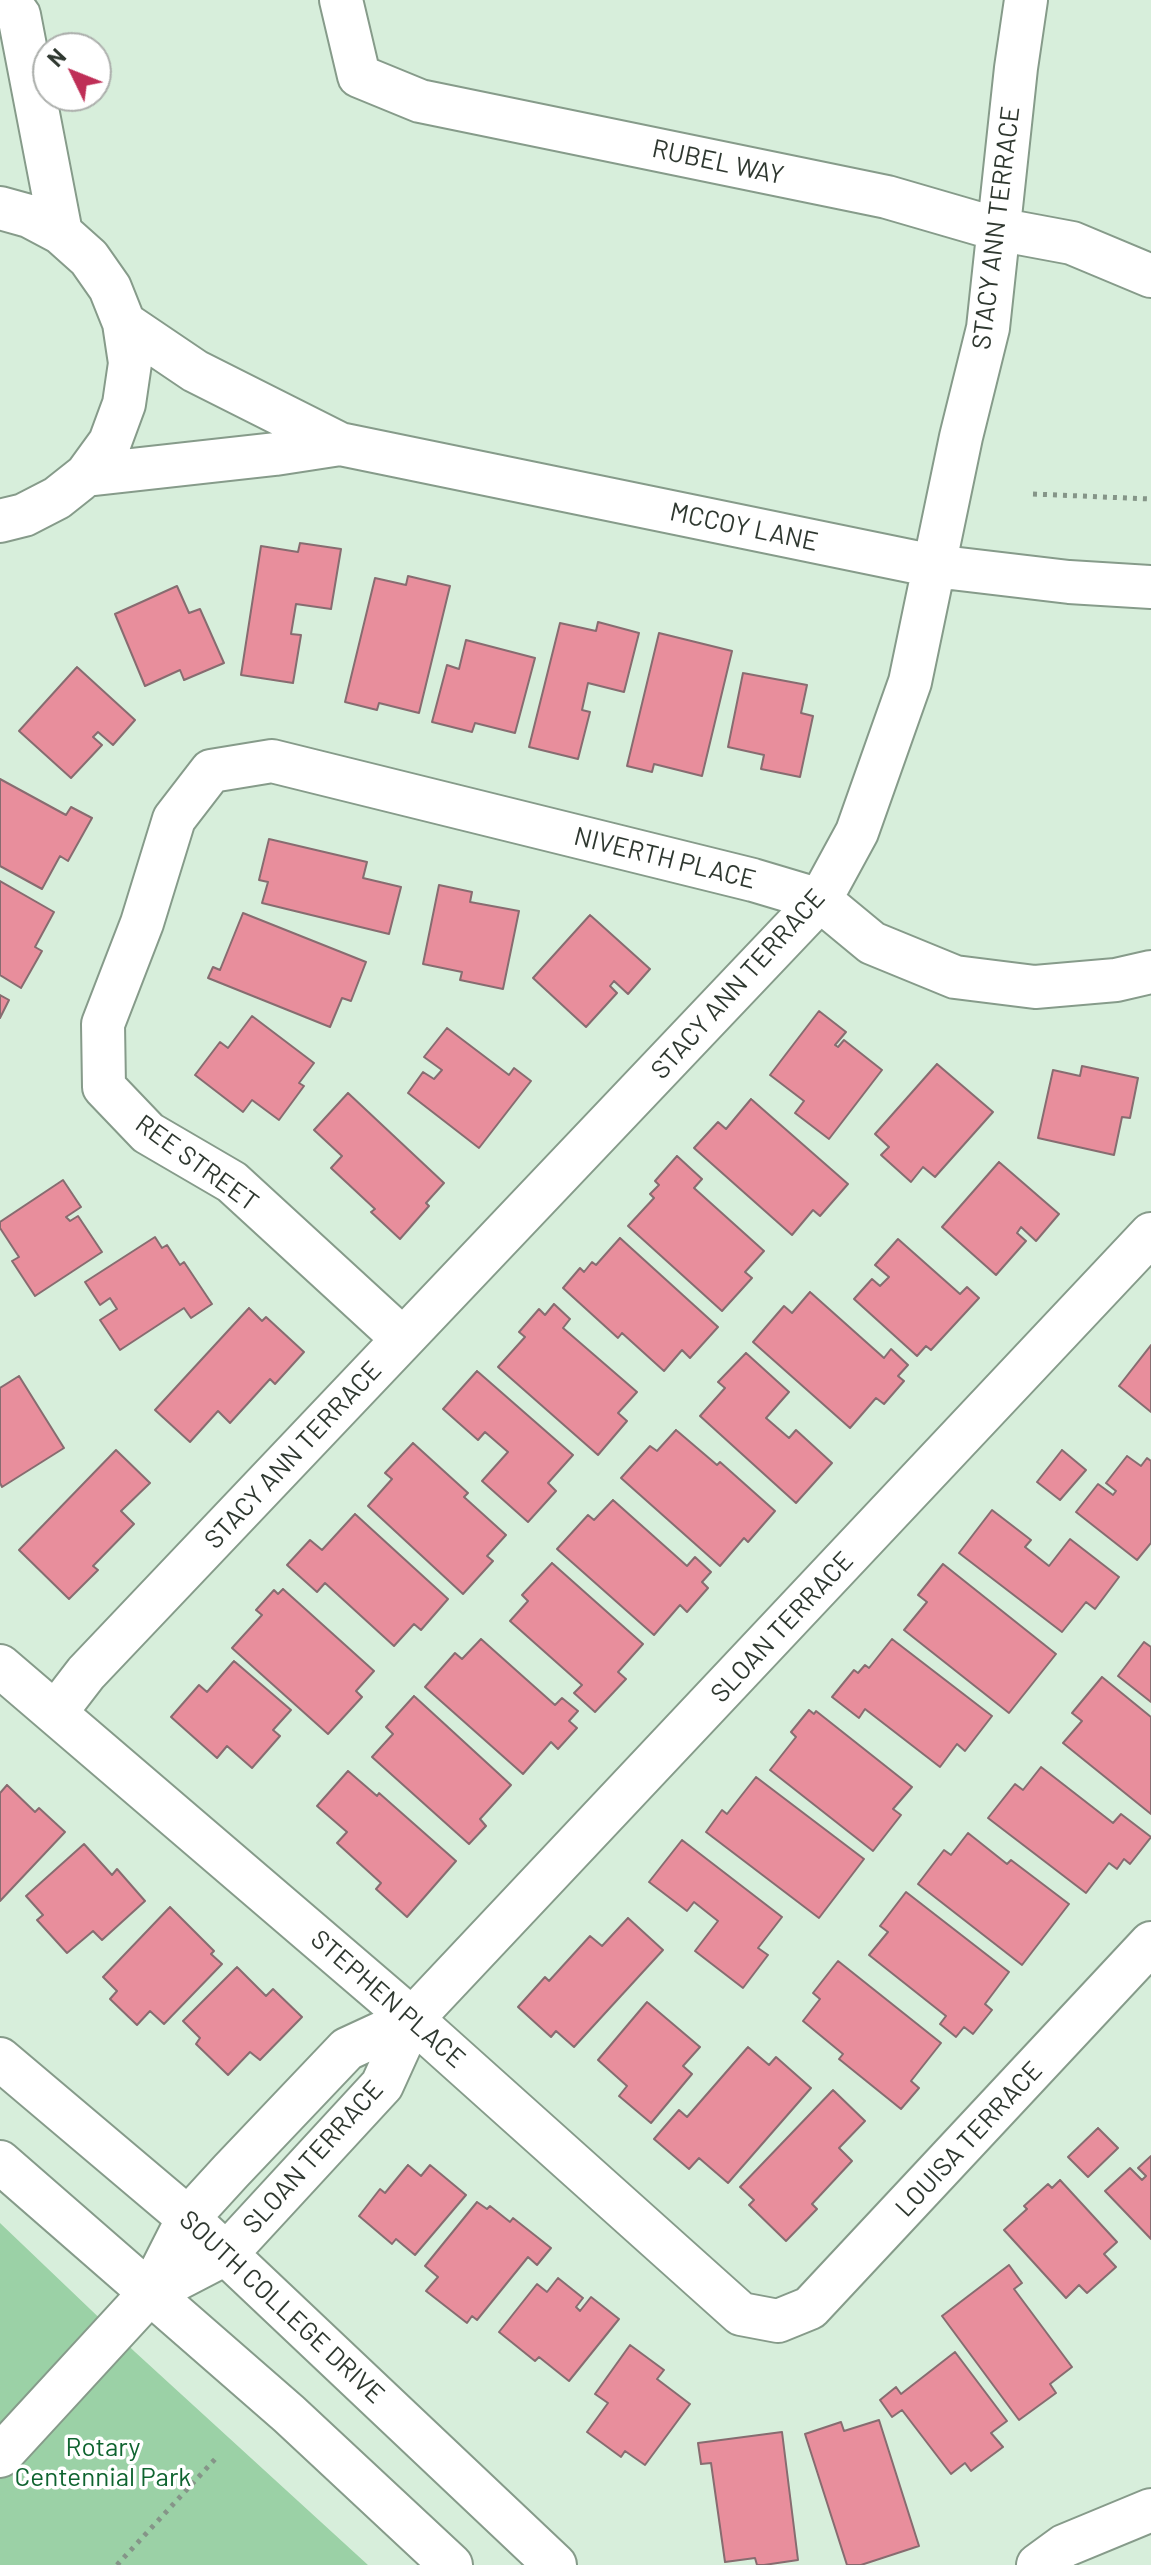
<!DOCTYPE html>
<style>
body{margin:0}
#map{position:relative;width:1151px;height:2565px;overflow:hidden;background:#d7eedb;font-family:Barlow,sans-serif}
canvas{display:block}
.north{position:absolute;left:32px;top:32px;width:80px;height:80px;box-sizing:border-box;background:#fff;border:2px solid #acafac;border-radius:50%;rotate:313deg;font-size:22px;font-weight:700;line-height:32px;text-align:center;color:#2f3830}
.north::after{content:'';display:block;margin:auto;width:28px;height:36px;background:#bf2f57;clip-path:polygon(50% 0,100% 100%,50% 72%,0 100%)}
</style>
<div id="map">
<canvas width="1151" height="2565"></canvas>
<div class="north">N</div>
</div>
<script>
const g = document.querySelector('canvas').getContext('2d');
g.lineJoin = 'round';
function fillPath(path, color) {
  g.fillStyle = color;
  g.fill(path, 'evenodd');
}
function toPath(rows) {
  const path = new Path2D();
  for (const r of rows) {
    path.moveTo(r[0], r[1]);
    for (let i = 2; i < r.length; i += 2) path.lineTo(r[i], r[i + 1]);
  }
  return path;
}
function trace(path, color, width, dash) {
  g.strokeStyle = color;
  g.lineWidth = width;
  g.lineCap = dash ? 'butt' : 'round';
  g.setLineDash(dash || []);
  g.stroke(path);
}
function write(font, color, halo, rows, align = 'center') {
  g.font = font + ' Barlow,sans-serif';
  g.lineWidth = 7;
  g.setLineDash([]);
  g.textBaseline = 'middle';
  g.strokeStyle = halo;
  g.fillStyle = color;
  for (const [text, x, y, turn = 0] of rows) {
    g.save();
    g.translate(x, y);
    g.rotate((+turn || 0) * Math.PI / 180);
    g.textAlign = isNaN(turn) ? turn : align;
    if (halo) g.strokeText(text, 0, 0);
    g.fillText(text, 0, 0);
    g.restore();
  }
}
fillPath(toPath([
 [0,2223,135,2352,368,2565,0,2565]
]), '#9bd1a6');
const building = toPath([
 [300,543,341,549,331,609,296,604,291,634,301,635,293,683,241,675,261,546,298,552,300,543],
 [408,576,450,586,419,713,379,703,377,710,345,702,375,578,406,585,408,576],
 [177,586,189,613,200,609,224,663,184,680,180,670,145,686,115,614,177,586],
 [598,622,639,633,624,692,588,683,582,710,590,712,578,759,529,747,560,623,596,631,598,622],
 [659,633,732,651,702,776,654,764,652,772,627,766,659,633],
 [466,640,535,658,515,733,475,723,472,732,432,722,447,665,459,669,466,640],
 [77,667,135,720,113,745,98,732,93,737,102,745,71,778,19,731,77,667],
 [743,673,807,685,801,713,813,716,800,777,761,769,764,755,728,747,743,673],
 [0,779,66,815,71,807,92,818,68,861,60,856,42,889,0,866,0,779],
 [269,839,367,862,363,878,401,887,389,934,262,903,268,882,259,880,269,839],
 [0,881,54,912,35,947,42,951,21,988,0,975,0,881],
 [439,885,472,892,470,902,519,911,503,989,460,980,462,972,423,964,439,885],
 [243,913,366,962,351,1001,342,998,330,1027,208,978,213,967,220,970,243,913],
 [590,915,650,969,628,994,614,981,610,986,617,993,586,1027,533,978,590,915],
 [0,995,9,1000,0,1018,0,995],
 [819,1011,846,1032,835,1045,838,1047,844,1040,882,1070,829,1139,795,1113,804,1101,770,1075,819,1011],
 [252,1016,314,1063,299,1083,304,1086,279,1120,252,1100,243,1112,195,1075,220,1042,228,1048,252,1016],
 [447,1028,509,1075,514,1068,531,1081,479,1148,408,1093,423,1072,434,1079,442,1070,424,1057,447,1028],
 [937,1064,993,1112,935,1177,923,1167,911,1182,881,1155,889,1147,875,1134,937,1064],
 [1082,1066,1138,1078,1130,1118,1122,1117,1114,1155,1038,1138,1053,1070,1080,1076,1082,1066],
 [348,1093,444,1183,426,1203,429,1206,400,1239,371,1212,375,1209,331,1168,342,1156,314,1130,348,1093],
 [751,1099,848,1184,820,1216,813,1210,792,1235,694,1148,718,1122,726,1129,751,1099],
 [677,1156,702,1179,694,1188,764,1251,745,1272,752,1278,722,1311,628,1226,654,1198,650,1194,659,1185,655,1181,677,1156],
 [999,1162,1059,1214,1036,1241,1021,1227,1017,1233,1026,1241,996,1275,942,1227,999,1162],
 [63,1180,81,1207,66,1217,70,1221,78,1216,102,1252,35,1296,12,1261,19,1257,0,1228,0,1222,63,1180],
 [155,1237,162,1248,167,1245,180,1265,184,1262,212,1304,191,1318,184,1308,120,1350,100,1320,117,1309,110,1298,100,1305,85,1282,155,1237],
 [620,1238,718,1327,690,1358,682,1350,664,1371,622,1333,618,1338,563,1288,580,1268,584,1272,592,1262,596,1265,620,1238],
 [898,1239,960,1294,967,1287,979,1298,931,1350,926,1346,917,1356,854,1299,872,1279,880,1286,889,1277,875,1265,898,1239],
 [810,1292,884,1358,891,1349,908,1365,898,1376,904,1381,884,1404,876,1398,850,1428,753,1342,784,1306,792,1313,810,1292],
 [554,1304,570,1319,563,1328,637,1392,618,1413,627,1421,598,1455,498,1367,525,1337,519,1332,539,1309,545,1315,554,1304],
 [249,1308,262,1321,266,1317,304,1352,275,1384,270,1379,230,1423,218,1411,190,1442,155,1410,249,1308],
 [1151,1345,1151,1412,1119,1386,1151,1345],
 [746,1353,789,1392,766,1418,789,1438,796,1430,832,1463,796,1503,700,1416,725,1388,718,1382,746,1353],
 [477,1371,573,1455,548,1483,556,1491,528,1522,482,1481,508,1452,485,1432,478,1440,443,1409,477,1371],
 [19,1376,64,1448,2,1487,0,1483,0,1388,19,1376],
 [676,1430,717,1465,720,1462,775,1511,748,1542,744,1538,720,1566,621,1478,650,1446,657,1451,676,1430],
 [413,1443,468,1493,464,1497,506,1535,487,1556,493,1561,463,1594,368,1506,392,1479,385,1473,413,1443],
 [116,1450,150,1483,121,1511,134,1524,93,1566,98,1570,69,1599,19,1550,116,1450],
 [1062,1450,1086,1470,1060,1500,1037,1482,1062,1450],
 [1127,1456,1141,1466,1147,1458,1151,1461,1151,1543,1137,1560,1076,1512,1098,1484,1113,1495,1116,1491,1106,1483,1127,1456],
 [613,1500,687,1566,695,1557,711,1572,702,1582,708,1588,687,1612,680,1605,654,1635,557,1549,588,1515,594,1520,613,1500],
 [992,1510,1031,1540,1025,1547,1049,1566,1070,1539,1119,1577,1095,1609,1086,1602,1062,1632,959,1553,992,1510],
 [355,1514,448,1599,421,1630,414,1624,394,1646,325,1583,317,1592,287,1565,310,1540,322,1550,355,1514],
 [552,1563,643,1644,618,1672,626,1679,595,1712,574,1693,582,1685,510,1621,528,1601,522,1595,552,1563],
 [943,1564,1056,1654,1009,1713,904,1630,927,1602,918,1595,943,1564],
 [283,1589,374,1671,356,1691,362,1697,328,1734,232,1648,262,1615,256,1610,274,1590,278,1594,283,1589],
 [481,1639,555,1705,562,1698,578,1711,569,1721,577,1728,558,1749,551,1742,523,1774,425,1687,455,1653,462,1659,481,1639],
 [892,1639,992,1716,965,1751,957,1744,940,1767,865,1709,859,1718,832,1697,854,1670,858,1673,865,1665,869,1668,892,1639],
 [1144,1642,1151,1647,1151,1702,1118,1676,1144,1642],
 [234,1661,291,1710,273,1730,280,1736,252,1768,227,1746,217,1758,171,1717,199,1685,207,1692,234,1661],
 [1102,1677,1151,1717,1151,1814,1063,1743,1082,1721,1072,1713,1102,1677],
 [414,1696,511,1785,480,1819,486,1826,469,1844,372,1757,393,1734,386,1727,414,1696],
 [809,1710,814,1714,816,1711,912,1787,893,1809,901,1815,873,1851,770,1770,796,1737,791,1732,809,1710],
 [1041,1767,1113,1823,1121,1814,1151,1837,1130,1864,1124,1859,1117,1869,1109,1863,1086,1893,988,1818,1015,1784,1023,1790,1041,1767],
 [348,1771,377,1796,379,1793,456,1861,407,1917,376,1889,381,1883,337,1843,347,1832,317,1806,348,1771],
 [756,1777,864,1859,819,1918,706,1832,722,1810,727,1814,756,1777],
 [7,1785,35,1812,39,1808,65,1832,0,1901,0,1793,7,1785],
 [968,1833,1007,1864,1011,1860,1069,1904,1022,1965,918,1884,944,1850,951,1855,968,1833],
 [682,1840,782,1917,758,1948,768,1955,743,1988,695,1951,718,1921,694,1902,687,1911,649,1882,682,1840],
 [84,1844,112,1875,117,1869,145,1901,102,1940,93,1931,67,1953,37,1920,43,1915,26,1896,84,1844],
 [906,1892,1009,1972,985,2004,992,2010,973,2034,964,2027,956,2037,940,2024,946,2016,869,1955,888,1932,880,1926,906,1892],
 [170,1907,214,1951,211,1954,222,1964,164,2024,150,2011,137,2025,110,1999,117,1991,103,1977,170,1907],
 [628,1918,663,1950,574,2047,556,2031,551,2037,518,2007,545,1977,549,1981,590,1936,602,1946,628,1918],
 [838,1961,941,2043,911,2081,919,2088,901,2109,839,2059,843,2054,803,2021,820,1999,813,1993,838,1961],
 [237,1967,266,1996,273,1989,302,2017,260,2060,250,2052,228,2075,196,2044,200,2038,183,2021,237,1967],
 [647,2002,700,2047,683,2066,692,2074,651,2123,619,2096,627,2086,598,2060,647,2002],
 [748,2047,769,2065,776,2057,811,2088,728,2183,699,2158,689,2169,654,2139,679,2110,687,2117,748,2047],
 [833,2090,865,2121,839,2148,852,2161,812,2204,817,2209,786,2241,749,2205,754,2200,740,2187,833,2090],
 [1098,2128,1118,2148,1088,2177,1068,2157,1098,2128],
 [1151,2156,1151,2239,1105,2191,1130,2168,1142,2180,1146,2176,1138,2168,1151,2156],
 [408,2165,421,2176,430,2165,466,2195,415,2255,396,2239,392,2244,359,2216,380,2189,385,2193,408,2165],
 [1060,2180,1117,2242,1104,2254,1116,2267,1087,2293,1079,2285,1066,2298,1004,2230,1027,2209,1024,2206,1048,2184,1052,2188,1060,2180],
 [477,2202,487,2209,490,2206,510,2222,513,2218,551,2248,537,2265,528,2257,477,2320,472,2316,467,2323,426,2291,438,2277,425,2266,477,2202],
 [1009,2265,1022,2283,1014,2289,1072,2367,1050,2384,1056,2393,1019,2420,942,2316,1009,2265],
 [558,2278,583,2298,576,2307,580,2311,591,2297,619,2319,569,2381,539,2357,535,2361,499,2332,537,2284,547,2292,558,2278],
 [630,2345,664,2370,657,2379,690,2404,645,2465,625,2451,621,2457,587,2432,608,2403,595,2394,630,2345],
 [955,2352,1007,2421,991,2433,1003,2447,971,2471,965,2463,951,2474,902,2410,892,2417,880,2400,896,2387,901,2394,955,2352],
 [879,2420,919,2546,861,2565,847,2565,805,2434,841,2422,844,2431,879,2420],
 [782,2432,798,2560,764,2565,757,2565,755,2558,725,2562,711,2463,701,2464,698,2443,782,2432]
]);
fillPath(building, '#e88e9c');
trace(building, '#876c70', 2);
const minor = toPath([
 [5,0,19,15,61,233],
 [341,0,359,76,420,101,887,197,997,229,1072,243,1151,276],
 [0,208,29,216,61,233,89,258,110,288,124,323,130,363,124,404,110,442,86,475,57,498,24,515,0,521],
 [124,323,195,371,340,444,934,566,1069,582,1151,587],
 [86,475,275,454,340,444],
 [403,1339,232,1182,148,1133,104,1087,103,1024,142,923,174,819,211,771,272,761,753,880,820,900,872,943,955,977,1035,987,1116,980,1151,972],
 [0,1666,412,2019,741,2314,778,2321,810,2308,1151,1943],
 [56,1712,86,1673,820,900,857,832,910,682,961,437,988,328,1016,68,1026,0],
 [0,2059,188,2218,555,2565],
 [0,2162,289,2414,451,2565],
 [150,2293,227,2253,382,2085,412,2019,1151,1234],
 [0,2456,150,2293,188,2218,231,2171,347,2049,412,2019],
 [1038,2565,1064,2546,1151,2510]
]);
trace(minor, '#869b8a', 46);
trace(toPath([
 [1033,494,1151,499],
 [117,2565,217,2457]
]), '#859588', 5, [4, 6]);
trace(minor, '#fff', 42);
write('26px', '#2f3830', '#fff', [
 ["RUBEL WAY",718,162,12],
 ["STACY ANN TERRACE",996,228,-83],
 ["MCCOY LANE",744,527,12],
 ["NIVERTH PLACE",665,858,14],
 ["STACY ANN TERRACE",738,984,-48],
 ["REE STREET",197,1163,36],
 ["STACY ANN TERRACE",293,1455,-47],
 ["SLOAN TERRACE",782,1627,-47],
 ["STEPHEN PLACE",388,1999,41],
 ["LOUISA TERRACE",969,2139,-47],
 ["SLOAN TERRACE",313,2157,-48],
 ["SOUTH COLLEGE DRIVE",282,2307,43]
]);
write('26px', '#0f6430', '#fff', [
 ["Rotary",103,2447],
 ["Centennial Park",103,2477]
]);
</script>
